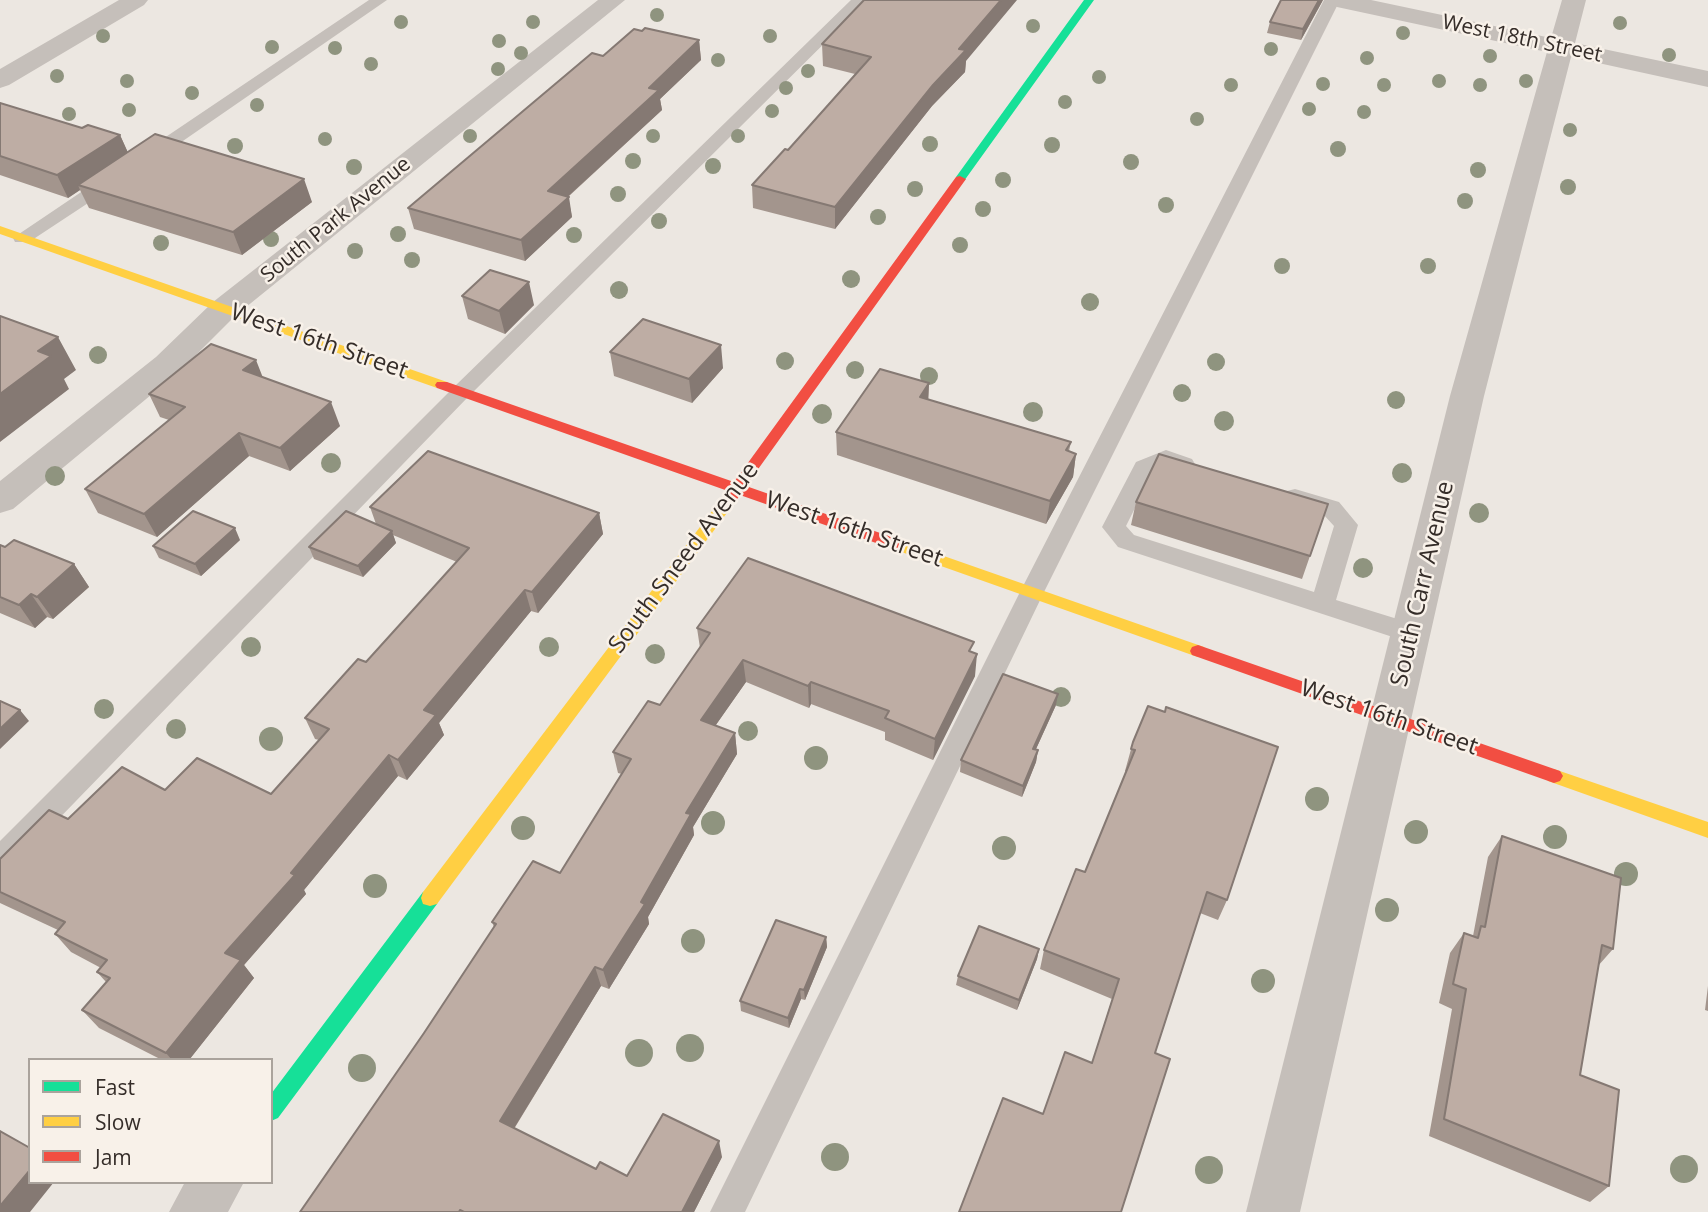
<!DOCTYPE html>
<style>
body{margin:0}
#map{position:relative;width:1708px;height:1212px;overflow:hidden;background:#ece7e1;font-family:"Open Sans",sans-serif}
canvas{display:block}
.legend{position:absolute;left:28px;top:1058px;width:245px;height:126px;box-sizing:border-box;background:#f8f1e9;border:2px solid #aaa39c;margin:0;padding:9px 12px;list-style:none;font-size:21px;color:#352d29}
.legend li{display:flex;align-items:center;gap:14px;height:35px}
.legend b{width:35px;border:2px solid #aaa39c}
</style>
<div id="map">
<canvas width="1708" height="1212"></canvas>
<ul class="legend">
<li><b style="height:9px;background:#16e098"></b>Fast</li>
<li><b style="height:9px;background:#ffcf43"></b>Slow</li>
<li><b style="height:9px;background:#f24e42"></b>Jam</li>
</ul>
</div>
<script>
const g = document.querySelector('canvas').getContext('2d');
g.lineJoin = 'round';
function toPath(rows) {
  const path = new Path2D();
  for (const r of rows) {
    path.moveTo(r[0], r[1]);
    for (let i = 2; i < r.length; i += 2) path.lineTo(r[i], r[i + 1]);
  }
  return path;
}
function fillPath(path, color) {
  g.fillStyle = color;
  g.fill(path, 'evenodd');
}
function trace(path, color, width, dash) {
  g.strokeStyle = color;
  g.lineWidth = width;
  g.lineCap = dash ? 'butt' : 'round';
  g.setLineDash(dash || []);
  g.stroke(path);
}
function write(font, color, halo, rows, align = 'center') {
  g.font = font + ' "Open Sans",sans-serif';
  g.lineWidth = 5;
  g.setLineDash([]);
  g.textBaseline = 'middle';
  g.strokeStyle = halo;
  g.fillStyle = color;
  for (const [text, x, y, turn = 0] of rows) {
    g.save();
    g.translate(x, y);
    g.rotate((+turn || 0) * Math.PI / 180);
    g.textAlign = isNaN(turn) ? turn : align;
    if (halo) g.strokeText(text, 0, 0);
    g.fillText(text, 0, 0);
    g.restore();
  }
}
fillPath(toPath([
 [369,0,387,0,151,163,139,163,136,159,139,155,369,0],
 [851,0,868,0,468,397,10,869,0,872,0,841,454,387,851,0],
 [1324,0,1340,0,1044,592,745,1212,710,1212,1020,592,1324,0],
 [111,175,120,180,117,184,29,242,15,242,13,238,105,176,111,175],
 [1166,450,1192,459,1195,464,1192,469,1184,472,1167,466,1153,472,1126,526,1134,535,1314,592,1334,526,1323,514,1287,503,1284,497,1287,491,1295,489,1339,502,1358,525,1336,600,1420,626,1423,633,1420,640,1411,643,1118,547,1102,527,1136,462,1166,450]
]), '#c5bfba');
fillPath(toPath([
 [119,0,148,0,144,5,9,85,0,88,0,69,119,0],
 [598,0,625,0,235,316,180,371,13,509,0,513,0,481,156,357,213,302,598,0],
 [1325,0,1371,0,1551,38,1562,0,1586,0,1575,43,1708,71,1708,87,1571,57,1484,396,1300,1212,1246,1212,1450,396,1547,52,1337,7,1329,5,1325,0],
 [185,1182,244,1182,228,1212,169,1212,185,1182]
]), '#c5bfba');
fillPath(toPath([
 [1084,0,1094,0,964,181,956,181,956,177,1084,0],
 [430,890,437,892,439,898,437,904,278,1118,271,1121,271,1094,423,892,430,890]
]), '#16e098');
fillPath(toPath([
 [0,226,447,382,449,385,447,388,437,388,0,234,0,226],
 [730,493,737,498,735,502,437,904,430,906,423,904,421,898,423,892,725,494,730,493],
 [898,540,1204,647,1206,651,1204,655,1198,657,1192,655,893,549,890,545,893,541,898,540],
 [1554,769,1708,822,1708,838,1548,781,1545,776,1548,771,1554,769]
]), '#ffcf43');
fillPath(toPath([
 [960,176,966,179,746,486,903,541,906,545,903,549,893,549,740,495,735,502,725,502,723,498,728,491,437,388,435,385,437,382,447,382,734,482,956,177,960,176],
 [1198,645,1560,771,1563,776,1560,781,1554,783,1192,655,1190,651,1192,647,1198,645]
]), '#f24e42');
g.fillStyle = '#8f947f';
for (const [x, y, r] of [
 [657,15,7],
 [401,22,7],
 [533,22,7],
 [1620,23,7],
 [1033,26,7],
 [1403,33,7],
 [103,36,7],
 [770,36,7],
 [499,41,7],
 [272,47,7],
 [335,48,7],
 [1271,49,7],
 [521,53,7],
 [1669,55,7],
 [1490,56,7],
 [1367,58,7],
 [718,60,7],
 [371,64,7],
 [498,69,7],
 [808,71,7],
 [57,76,7],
 [1099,77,7],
 [127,81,7],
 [1439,81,7],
 [1526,81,7],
 [1323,84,7],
 [1231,85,7],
 [1384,85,7],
 [1480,85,7],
 [786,88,7],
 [192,93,7],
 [1065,102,7],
 [257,105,7],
 [1309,109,7],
 [129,110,7],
 [772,111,7],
 [1364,112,7],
 [69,114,7],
 [1197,119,7],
 [1570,130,7],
 [470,136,7],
 [653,136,7],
 [738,136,7],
 [325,139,7],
 [930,144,8],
 [1052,145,8],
 [235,146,8],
 [1338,149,8],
 [633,161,8],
 [1131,162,8],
 [713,166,8],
 [354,167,8],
 [1478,170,8],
 [1003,180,8],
 [1568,187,8],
 [915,189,8],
 [618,194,8],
 [1465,201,8],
 [1166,205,8],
 [983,209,8],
 [878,217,8],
 [659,221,8],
 [398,234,8],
 [574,235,8],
 [271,239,8],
 [161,243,8],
 [960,245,8],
 [355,251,8],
 [412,260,8],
 [1282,266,8],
 [1428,266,8],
 [851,279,9],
 [619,290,9],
 [1090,302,9],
 [98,355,9],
 [785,361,9],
 [1216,362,9],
 [855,370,9],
 [929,376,9],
 [1182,393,9],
 [1396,400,9],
 [1033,412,10],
 [822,414,10],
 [1224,421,10],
 [331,463,10],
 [1402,473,10],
 [55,476,10],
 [1479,513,10],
 [1363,568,10],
 [251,647,10],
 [549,647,10],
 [655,654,10],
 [1061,697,10],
 [104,709,10],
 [176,729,10],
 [748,731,10],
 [271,739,12],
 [816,758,12],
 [1317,799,12],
 [713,823,12],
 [523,828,12],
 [1416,832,12],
 [1555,837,12],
 [1004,848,12],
 [1626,874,12],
 [375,886,12],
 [1387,910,12],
 [693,941,12],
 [1263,981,12],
 [690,1048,14],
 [639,1053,14],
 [362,1068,14],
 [835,1157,14],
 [1684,1169,14],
 [1209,1170,14]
]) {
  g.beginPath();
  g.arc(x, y, r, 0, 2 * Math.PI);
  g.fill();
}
fillPath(toPath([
 [1323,0,1301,40,1267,33,1270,22],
 [699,40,701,60,660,99,662,110,568,197,572,217,525,261,414,229,408,208,603,56],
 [822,44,966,61,965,72,932,106,835,229,753,208,752,185,788,150,855,74,823,66],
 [0,103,82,128,120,135,128,153,312,202,242,255,89,208,80,190,68,198,0,175],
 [462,296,534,305,505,334,468,319],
 [610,352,723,368,692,403,614,376],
 [263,378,340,426,290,471,249,456,157,537,98,513,85,489,169,420,160,417,149,394],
 [929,383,928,400,1071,442,1069,451,1076,454,1073,477,1046,524,837,455,836,432],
 [1136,502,1328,504,1302,579,1131,525],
 [370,507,599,513,603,534,538,613,531,611,439,723,444,735,407,780,398,776,304,890,306,894,244,965,254,978,189,1060,162,1060,99,1028,82,1010,106,982,97,972,101,968,71,952,55,934,58,930,0,903,0,859,68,819,165,790,271,794,319,740,315,739,305,718,366,662,457,562,393,535,396,543,363,577,314,559,309,547,376,524],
 [240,540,201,576,159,558,153,546],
 [0,545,74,564,89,587,53,619,47,617,35,628,0,613],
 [697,628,973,652,975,676,933,760,885,740,885,732,811,704,809,708,746,682,715,726,735,733,737,754,693,827,694,835,648,917,649,924,609,989,601,986,514,1129,596,1169,627,1176,722,1157,694,1212,300,1212,424,1033,494,927,492,922,560,873,622,774,618,773,613,752,660,705,700,648],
 [1056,705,1036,749,1038,750,1036,762,1022,797,960,772,961,760],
 [1133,742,1227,900,1218,920,1200,913,1155,1053,1043,1114,1092,1063,1112,999,1040,969,1044,950,1085,872,1126,771,1125,771],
 [1502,836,1613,949,1598,966,1580,1075,1609,1186,1590,1202,1429,1136,1452,1009,1439,1003,1450,953,1464,933,1473,936,1488,857],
 [826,937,827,947,805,1000,801,999,789,1028,741,1011,740,1001],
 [1039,949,1037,959,1017,1010,956,985,958,976],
 [1708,986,1708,1011,1705,1010]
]), '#a3958d');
fillPath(toPath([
 [1001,0,1017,0,966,61,965,72,932,106,835,229,835,207,959,49],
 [1319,0,1323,0,1301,40,1303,29],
 [699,40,701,60,660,99,662,110,552,211,548,191,649,88],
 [120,135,130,157,78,185,80,190,68,198,57,175],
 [304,179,312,202,242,255,233,232],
 [569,197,572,217,525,261,521,240],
 [529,282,534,305,505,334,499,311],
 [58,337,76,370,64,379,69,389,0,442,0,394,38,351],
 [721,345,723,368,692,403,689,379],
 [256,360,265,383,243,370],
 [929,383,928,406,920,397],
 [331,402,340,426,290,471,280,448],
 [239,433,249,456,157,537,144,514],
 [1076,454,1073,477,1046,524,1050,501],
 [599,513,603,534,538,613,532,592],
 [235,528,240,540,201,576,195,564],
 [392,531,396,543,363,577,358,566],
 [74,564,89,587,53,619,37,597],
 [525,590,531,611,439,723,444,735,407,780,398,760,424,710],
 [31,594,47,617,35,628,19,605],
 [977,654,975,676,933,760,935,739],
 [743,660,746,682,704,742,701,720],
 [811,682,811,704,809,708,808,686],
 [1058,694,1056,705,1031,760,1033,749],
 [20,710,29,721,0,749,0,729],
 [735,733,737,754,693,827,694,835,648,917,649,924,609,989,603,970,641,902,686,813],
 [1038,750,1036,762,1022,797,1023,786],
 [389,755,398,776,304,890,306,894,244,965,254,978,189,1060,172,1060,166,1053,225,953,291,873],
 [826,937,827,947,805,1000,804,990],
 [1039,949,1037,959,1017,1010,1019,1000],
 [595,967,601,986,508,1138,500,1121],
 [800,989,801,999,789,1028,788,1018],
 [719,1141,722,1157,694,1212,682,1212],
 [30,1170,30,1182,54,1182,30,1212,0,1212,0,1206]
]), '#857973');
const building = toPath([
 [864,0,1001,0,959,49,966,50,933,85,835,207,752,185,785,149,788,150,871,57,822,44,864,0],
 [1281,0,1319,0,1303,29,1270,22,1281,0],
 [645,28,699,40,649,88,659,90,548,191,569,197,521,240,408,208,592,53,603,56,634,29,642,31,645,28],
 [0,103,82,128,88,125,120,135,57,175,0,156,0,103],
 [155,134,304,179,233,232,78,185,155,134],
 [490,270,529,282,499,311,462,296,490,270],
 [0,316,58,337,38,351,51,356,0,394,0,316],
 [643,319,721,345,689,379,610,352,643,319],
 [211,344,256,360,243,370,331,402,280,448,239,433,144,514,85,489,185,407,149,394,211,344],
 [880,369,929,383,920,397,1071,442,1066,450,1076,454,1050,501,836,432,880,369],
 [428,451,599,513,532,592,525,590,424,710,436,715,398,760,389,755,291,873,295,875,225,953,241,960,166,1053,82,1010,110,978,97,972,107,960,55,934,65,922,0,892,0,859,49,810,68,819,122,767,165,790,197,758,271,794,329,729,305,718,358,659,366,662,469,548,370,507,428,451],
 [1159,454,1328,504,1310,556,1136,502,1159,454],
 [193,511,235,528,195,564,153,546,193,511],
 [346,511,392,531,358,566,309,547,346,511],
 [14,540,74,564,37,597,31,594,19,605,0,597,0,545,5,547,14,540],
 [748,558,974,642,969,651,977,654,935,739,885,718,889,711,811,682,808,686,743,660,701,720,735,733,686,813,691,814,641,902,645,904,603,970,595,967,500,1121,596,1169,600,1162,627,1176,663,1114,719,1141,682,1212,464,1212,460,1210,459,1212,300,1212,424,1033,496,924,492,922,533,861,560,873,631,759,613,752,648,701,660,705,710,633,697,628,748,558],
 [1003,674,1058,694,1033,749,1038,750,1023,786,961,760,1003,674],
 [0,701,20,710,0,729,0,701],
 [1148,706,1165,712,1166,707,1278,747,1227,900,1207,892,1155,1053,1170,1059,1121,1212,959,1212,1003,1098,1043,1114,1065,1052,1092,1063,1119,979,1044,950,1076,869,1085,872,1135,750,1131,749,1133,742,1148,706],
 [1502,836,1621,878,1613,949,1602,945,1580,1075,1619,1090,1609,1186,1444,1119,1466,989,1453,984,1464,933,1478,938,1481,926,1485,927,1502,836],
 [776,920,826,937,804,990,800,989,788,1018,740,1001,776,920],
 [979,926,1039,949,1019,1000,958,976,979,926],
 [0,1131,30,1148,30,1170,0,1206,0,1131]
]);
fillPath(building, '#beada4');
trace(building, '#857973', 2);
write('21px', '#352d29', '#f8f1e9', [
 ["West 18th Street",1522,39,12],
 ["South Park Avenue",336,220,-39]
]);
write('24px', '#352d29', '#f8f1e9', [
 ["West 16th Street",319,342,19],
 ["West 16th Street",854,530,19],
 ["South Sneed Avenue",684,558,-53],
 ["South Carr Avenue",1423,584,-77],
 ["West 16th Street",1389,718,19]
]);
</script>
